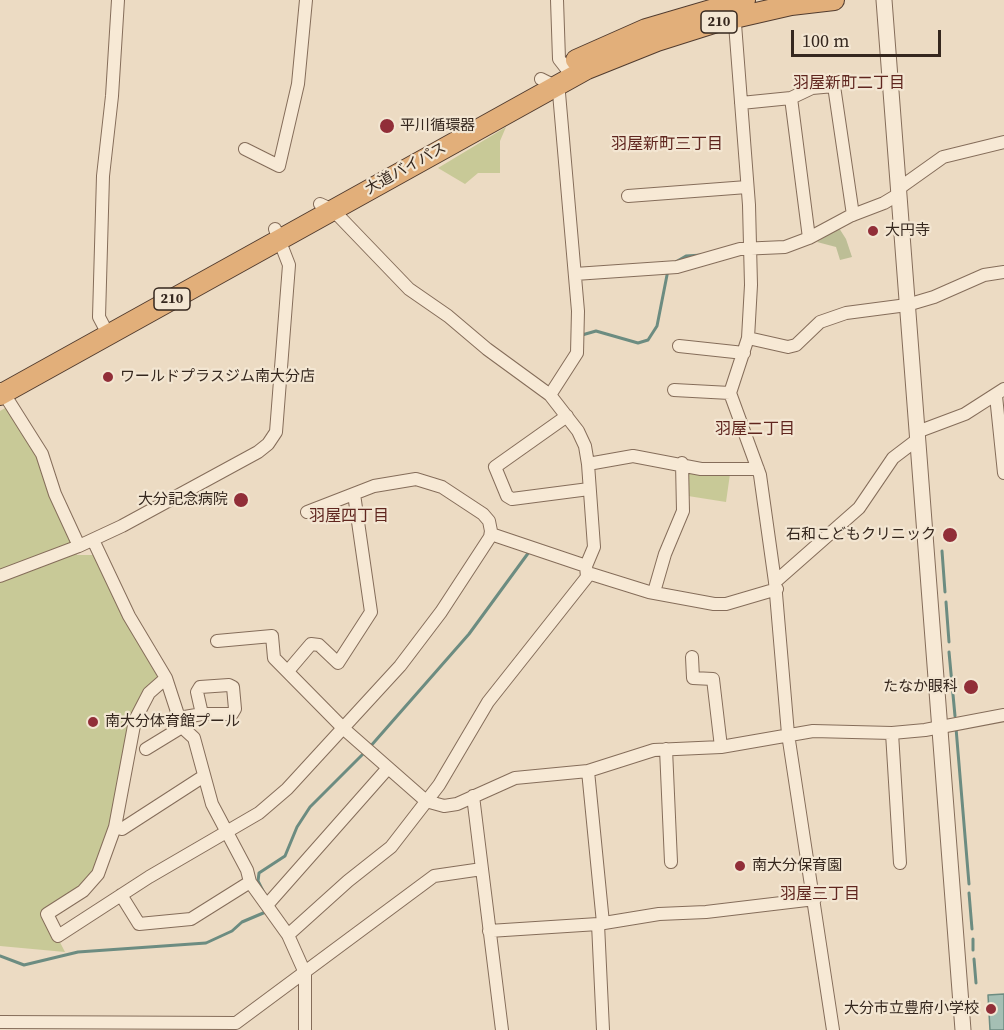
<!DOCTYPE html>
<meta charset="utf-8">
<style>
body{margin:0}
#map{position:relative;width:1004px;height:1030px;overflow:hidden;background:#ecdbc3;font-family:"Source Serif 4",serif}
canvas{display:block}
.scale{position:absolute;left:791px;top:30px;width:150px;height:27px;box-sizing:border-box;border:3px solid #35271e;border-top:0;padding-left:8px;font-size:18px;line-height:21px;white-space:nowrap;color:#35271e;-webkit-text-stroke:4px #f3e6d2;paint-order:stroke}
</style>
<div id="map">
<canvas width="1004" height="1030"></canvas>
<div class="scale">100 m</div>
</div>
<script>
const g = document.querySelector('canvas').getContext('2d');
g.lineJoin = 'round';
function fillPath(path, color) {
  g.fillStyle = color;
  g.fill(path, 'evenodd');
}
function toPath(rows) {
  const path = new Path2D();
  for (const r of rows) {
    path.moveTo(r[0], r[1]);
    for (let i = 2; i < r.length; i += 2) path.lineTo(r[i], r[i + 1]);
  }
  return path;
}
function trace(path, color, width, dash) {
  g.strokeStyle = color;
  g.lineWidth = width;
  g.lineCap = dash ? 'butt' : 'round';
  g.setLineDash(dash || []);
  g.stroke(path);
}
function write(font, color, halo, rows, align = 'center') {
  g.font = font + ' "Source Serif 4","Noto Sans JP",serif';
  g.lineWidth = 4.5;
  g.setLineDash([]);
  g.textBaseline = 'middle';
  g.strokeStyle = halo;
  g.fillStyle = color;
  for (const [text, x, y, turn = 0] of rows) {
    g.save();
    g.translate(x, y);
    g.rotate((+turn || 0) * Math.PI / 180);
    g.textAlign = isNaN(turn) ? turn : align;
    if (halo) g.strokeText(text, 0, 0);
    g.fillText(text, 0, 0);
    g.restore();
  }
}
fillPath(toPath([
 [506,127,500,141,500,173,478,173,465,184,438,168],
 [7,407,38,456,50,496,77,555,94,555,160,676,146,690,103,857,81,889,45,913,65,952,0,946,0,411],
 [685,467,730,474,726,502,688,496]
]), '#c8c997');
fillPath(toPath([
 [839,228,846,239,852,257,840,260,836,247,817,242]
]), '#bdbe96');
const water = toPath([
 [1004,994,1004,1030,990,1030,988,995,1004,994]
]);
fillPath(water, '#a5bfb4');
trace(water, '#6c8c81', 1.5);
trace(toPath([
 [674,263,686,256,702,255],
 [582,335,596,331,638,343,648,340,657,326,668,270],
 [942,551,945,592],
 [946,602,949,642],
 [949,652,955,716],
 [956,728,969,884],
 [369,748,469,634,529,552],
 [969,893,972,929],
 [267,899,258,881,259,873,285,856,297,827,310,807,364,753],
 [973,939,973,950],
 [0,956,24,965,78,952,206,943,232,931,242,922,268,911],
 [974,959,976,983]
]), '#6c8c81', 3);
const minor = toPath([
 [557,0,559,59,573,77],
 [734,11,749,205,751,285,748,338,730,393,760,475,775,582],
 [541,79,555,86,559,93,578,311,577,353,550,395],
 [791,98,809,238],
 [741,103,791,98,812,88,834,86,853,215],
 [245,149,279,166,298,84,306,0],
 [898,189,943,157,1004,142],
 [628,196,747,187],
 [320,204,333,210,409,289,448,316,487,349,550,395,578,431,585,446,588,464,633,456,701,469,758,469],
 [575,274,677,267,740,249,785,247,809,238,850,216,884,203,899,194],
 [108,334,99,317,103,176,112,96,118,0],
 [748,338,788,347,796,345,820,322,846,313,907,305,934,297,984,275,1004,272],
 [679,346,744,353],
 [1,389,42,454,55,494,79,546,122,526,258,452,268,444,276,432,289,265,275,229],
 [674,390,730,393],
 [996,396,1004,473],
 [567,416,495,467,507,496,512,499,589,489],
 [917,432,965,414,1004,389],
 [93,540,129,616,166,678,149,693,135,720,115,827,98,874,83,891,47,914,58,936,149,877,259,813,287,789,400,666,441,612,490,537,491,531,489,521,483,514,442,487,416,479,374,486,307,512],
 [586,566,594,547,588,464],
 [588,573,649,592,714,604,726,604,777,589],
 [0,576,79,546],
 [654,592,665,554,683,511,682,463],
 [217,641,272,636,274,658,344,729,426,801,444,806,457,804,515,778,588,771,654,750,721,747,813,731,892,733,925,730,1004,715],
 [692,657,693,678,713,679,721,747],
 [288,671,311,644,319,645,338,663,371,612,354,494],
 [166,678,182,727,194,738,212,804,247,870,250,882,288,935,305,973,305,1030],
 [179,718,202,714,197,692,200,687,229,685,233,687,235,709,232,714,202,714],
 [892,733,900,863],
 [146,749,182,727],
 [666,749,671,862],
 [588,771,603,923],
 [115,827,122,829,204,776],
 [482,869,502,1030],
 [121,895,139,924,191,919,250,882],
 [267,905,388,768],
 [598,924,603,1030],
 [489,931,598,924,659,914,706,912,815,899],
 [288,935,348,881,391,847,439,785,488,702,587,577,586,566,491,534],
 [0,1022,236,1023,434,876,482,869,473,796],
 [833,1030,788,734,775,582,859,508,893,458,918,439]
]);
const tertiary = toPath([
 [884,0,963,1030]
]);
const trunk = toPath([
 [576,60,646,29,745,0],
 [0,395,587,69,657,41,717,22,791,5,834,0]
]);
trace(minor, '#856d5a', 14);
trace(tertiary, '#856d5a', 17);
trace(trunk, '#523c2f', 22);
trace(minor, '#f7e9d5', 12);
trace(tertiary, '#f7e9d5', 15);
trace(trunk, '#e2af7a', 20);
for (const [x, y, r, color] of [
 [387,126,8,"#912e38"],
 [873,231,6,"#912e38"],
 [108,377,6,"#912e38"],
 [241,500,8,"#912e38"],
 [950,535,8,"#912e38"],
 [971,687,8,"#912e38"],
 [93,722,6,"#912e38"],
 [740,866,6,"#912e38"],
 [991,1009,6,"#912e38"]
]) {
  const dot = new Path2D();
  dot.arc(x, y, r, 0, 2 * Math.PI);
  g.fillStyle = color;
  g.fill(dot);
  trace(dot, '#f3e6d2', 2);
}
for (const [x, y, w] of [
 [719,22,36],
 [172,299,36]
]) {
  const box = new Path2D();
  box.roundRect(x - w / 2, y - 11, w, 22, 4.5);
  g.fillStyle = '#f3e6d2';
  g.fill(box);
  trace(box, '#35271e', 1.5);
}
write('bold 14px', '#35271e', null, [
 ["210",719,22],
 ["210",172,299]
]);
write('15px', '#35271e', '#f3e6d2', [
 ["平川循環器",400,126],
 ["大円寺",885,231],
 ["ワールドプラスジム南大分店",120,377],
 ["大分記念病院",228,500,"right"],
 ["石和こどもクリニック",936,535,"right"],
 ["たなか眼科",958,687,"right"],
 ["南大分体育館プール",105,722],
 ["南大分保育園",752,866],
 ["大分市立豊府小学校",979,1009,"right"]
], 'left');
write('15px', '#35271e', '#f3e6d2', [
 ["大道バイパス",406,169,-29]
]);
write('16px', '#60261f', '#f3e6d2', [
 ["羽屋新町二丁目",849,84],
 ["羽屋新町三丁目",667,145],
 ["羽屋二丁目",755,430],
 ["羽屋四丁目",349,517],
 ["羽屋三丁目",820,895]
]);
</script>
